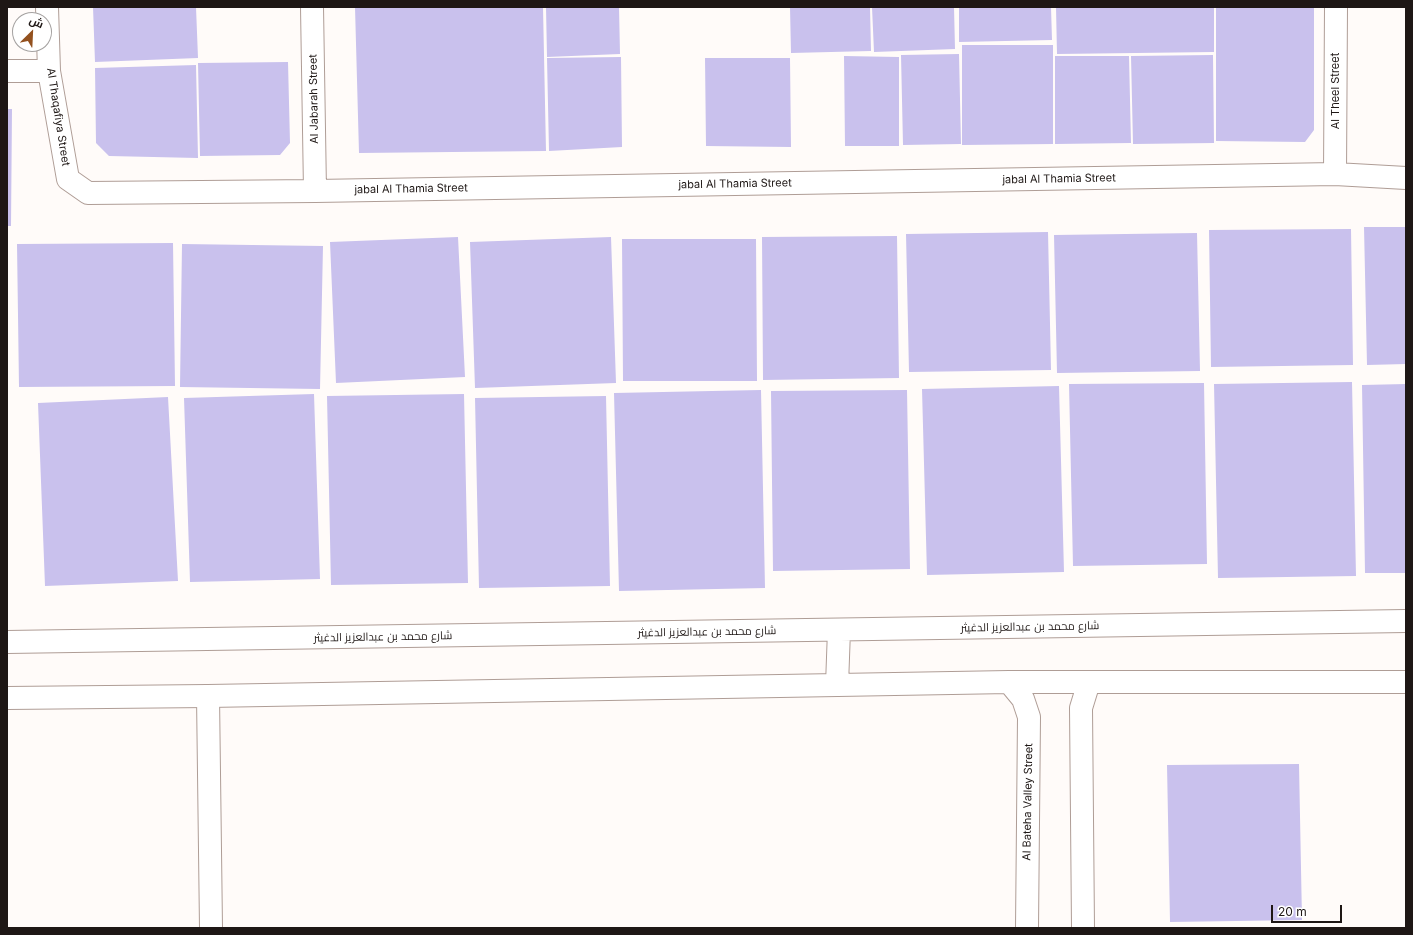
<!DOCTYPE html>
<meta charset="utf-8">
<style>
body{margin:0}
#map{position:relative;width:1413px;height:935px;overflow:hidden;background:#fffbf9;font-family:Inter,Cairo,sans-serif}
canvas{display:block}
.frame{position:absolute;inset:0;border:8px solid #1e1715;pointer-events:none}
.north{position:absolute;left:12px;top:12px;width:40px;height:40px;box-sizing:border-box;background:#fff;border:1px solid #a5a2a1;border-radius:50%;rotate:24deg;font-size:11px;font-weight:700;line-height:16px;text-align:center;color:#1e1715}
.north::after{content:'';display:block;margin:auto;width:14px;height:18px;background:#93511f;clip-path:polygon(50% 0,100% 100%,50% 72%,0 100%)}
.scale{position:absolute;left:1271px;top:905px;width:71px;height:18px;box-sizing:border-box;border:2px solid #1e1715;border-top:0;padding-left:5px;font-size:12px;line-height:14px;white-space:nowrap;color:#1e1715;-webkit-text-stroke:3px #fff;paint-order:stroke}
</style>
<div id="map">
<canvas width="1413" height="935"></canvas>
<div class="frame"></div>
<div class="north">ش</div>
<div class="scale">20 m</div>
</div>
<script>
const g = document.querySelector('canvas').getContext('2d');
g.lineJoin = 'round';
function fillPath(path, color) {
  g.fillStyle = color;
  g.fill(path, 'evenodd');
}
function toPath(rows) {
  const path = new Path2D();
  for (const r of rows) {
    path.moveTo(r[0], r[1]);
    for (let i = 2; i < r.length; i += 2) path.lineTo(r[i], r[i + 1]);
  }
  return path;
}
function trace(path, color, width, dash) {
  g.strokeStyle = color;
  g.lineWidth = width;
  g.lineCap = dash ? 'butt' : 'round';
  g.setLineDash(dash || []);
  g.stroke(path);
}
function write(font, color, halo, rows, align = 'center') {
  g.font = font + ' Inter,Cairo,sans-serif';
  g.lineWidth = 3;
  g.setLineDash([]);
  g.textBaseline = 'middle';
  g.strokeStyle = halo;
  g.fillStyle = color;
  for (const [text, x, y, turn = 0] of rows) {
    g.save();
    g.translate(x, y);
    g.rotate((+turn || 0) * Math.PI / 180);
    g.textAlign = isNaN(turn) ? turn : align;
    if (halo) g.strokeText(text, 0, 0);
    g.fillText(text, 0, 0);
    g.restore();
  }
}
fillPath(toPath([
 [93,7,196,7,198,58,95,62],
 [355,7,543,7,546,151,359,153],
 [546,7,619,7,620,54,547,57],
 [790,7,870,7,871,51,791,53],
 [872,7,954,7,955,49,874,52],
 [959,7,1051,7,1052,40,959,42],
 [1056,7,1214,7,1214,52,1057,54],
 [1216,7,1314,7,1314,130,1305,142,1216,141],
 [962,45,1053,45,1053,144,962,145],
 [959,54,961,144,903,145,901,55],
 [1213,55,1214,143,1133,144,1131,56],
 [844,56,899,57,899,146,845,146],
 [1055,56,1129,56,1131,143,1055,144],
 [621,57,622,147,549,151,547,58],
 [705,58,790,58,791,147,706,146],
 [288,62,290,143,280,155,200,156,198,63],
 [196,65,198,158,109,156,96,143,95,68],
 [7,109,12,109,11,226,7,226],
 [1364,227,1406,227,1406,364,1367,365],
 [1351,229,1353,365,1211,367,1209,230],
 [1048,232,1051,370,909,372,906,234],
 [1197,233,1200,371,1057,373,1054,235],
 [897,236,899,378,763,380,762,237],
 [458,237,465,377,336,383,330,242],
 [611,237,616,383,475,388,470,242],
 [622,239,756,239,757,381,623,381],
 [173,243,175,386,19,387,17,244],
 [182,244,323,246,320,389,180,387],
 [1352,382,1356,576,1218,578,1214,384],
 [1204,383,1207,564,1073,566,1069,384],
 [1406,384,1406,573,1365,573,1362,385],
 [1059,386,1064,572,927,575,922,389],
 [761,390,765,588,619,591,614,393],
 [907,390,910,569,773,571,771,391],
 [314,394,320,579,190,582,184,398],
 [464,394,468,583,331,585,327,396],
 [606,396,610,586,479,588,475,398],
 [168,397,178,581,45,586,38,403],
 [1299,764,1302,920,1170,922,1167,765]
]), '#c9c1ed');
const minor = toPath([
 [47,7,49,71,68,179,88,193,315,191,1335,174,1406,178],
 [312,7,315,191],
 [7,71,49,71],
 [1335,174,1336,7],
 [208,696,211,928]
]);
const tertiary = toPath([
 [7,642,1406,621],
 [1009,682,1023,699,1029,717,1027,928],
 [837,685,839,630],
 [7,698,208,696,1009,682,1406,682],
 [1083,928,1081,708,1089,682]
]);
trace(minor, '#af9d96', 24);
trace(tertiary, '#af9d96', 24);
trace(minor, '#fff', 22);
trace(tertiary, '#fff', 22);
write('11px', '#1e1715', '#fff', [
 ["Al Theel Street",1336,91,-90],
 ["Al Jabarah Street",314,99,-91],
 ["Al Thaqafiya Street",58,117,81],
 ["jabal Al Thamia Street",1059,179,-1],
 ["jabal Al Thamia Street",735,184,-1],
 ["jabal Al Thamia Street",411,189,-1],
 ["شارع محمد بن عبدالعزيز الدغيثر",1030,627,-1],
 ["شارع محمد بن عبدالعزيز الدغيثر",707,632,-1],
 ["شارع محمد بن عبدالعزيز الدغيثر",383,637,-1],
 ["Al Bateha Valley Street",1028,802,-89]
]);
</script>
